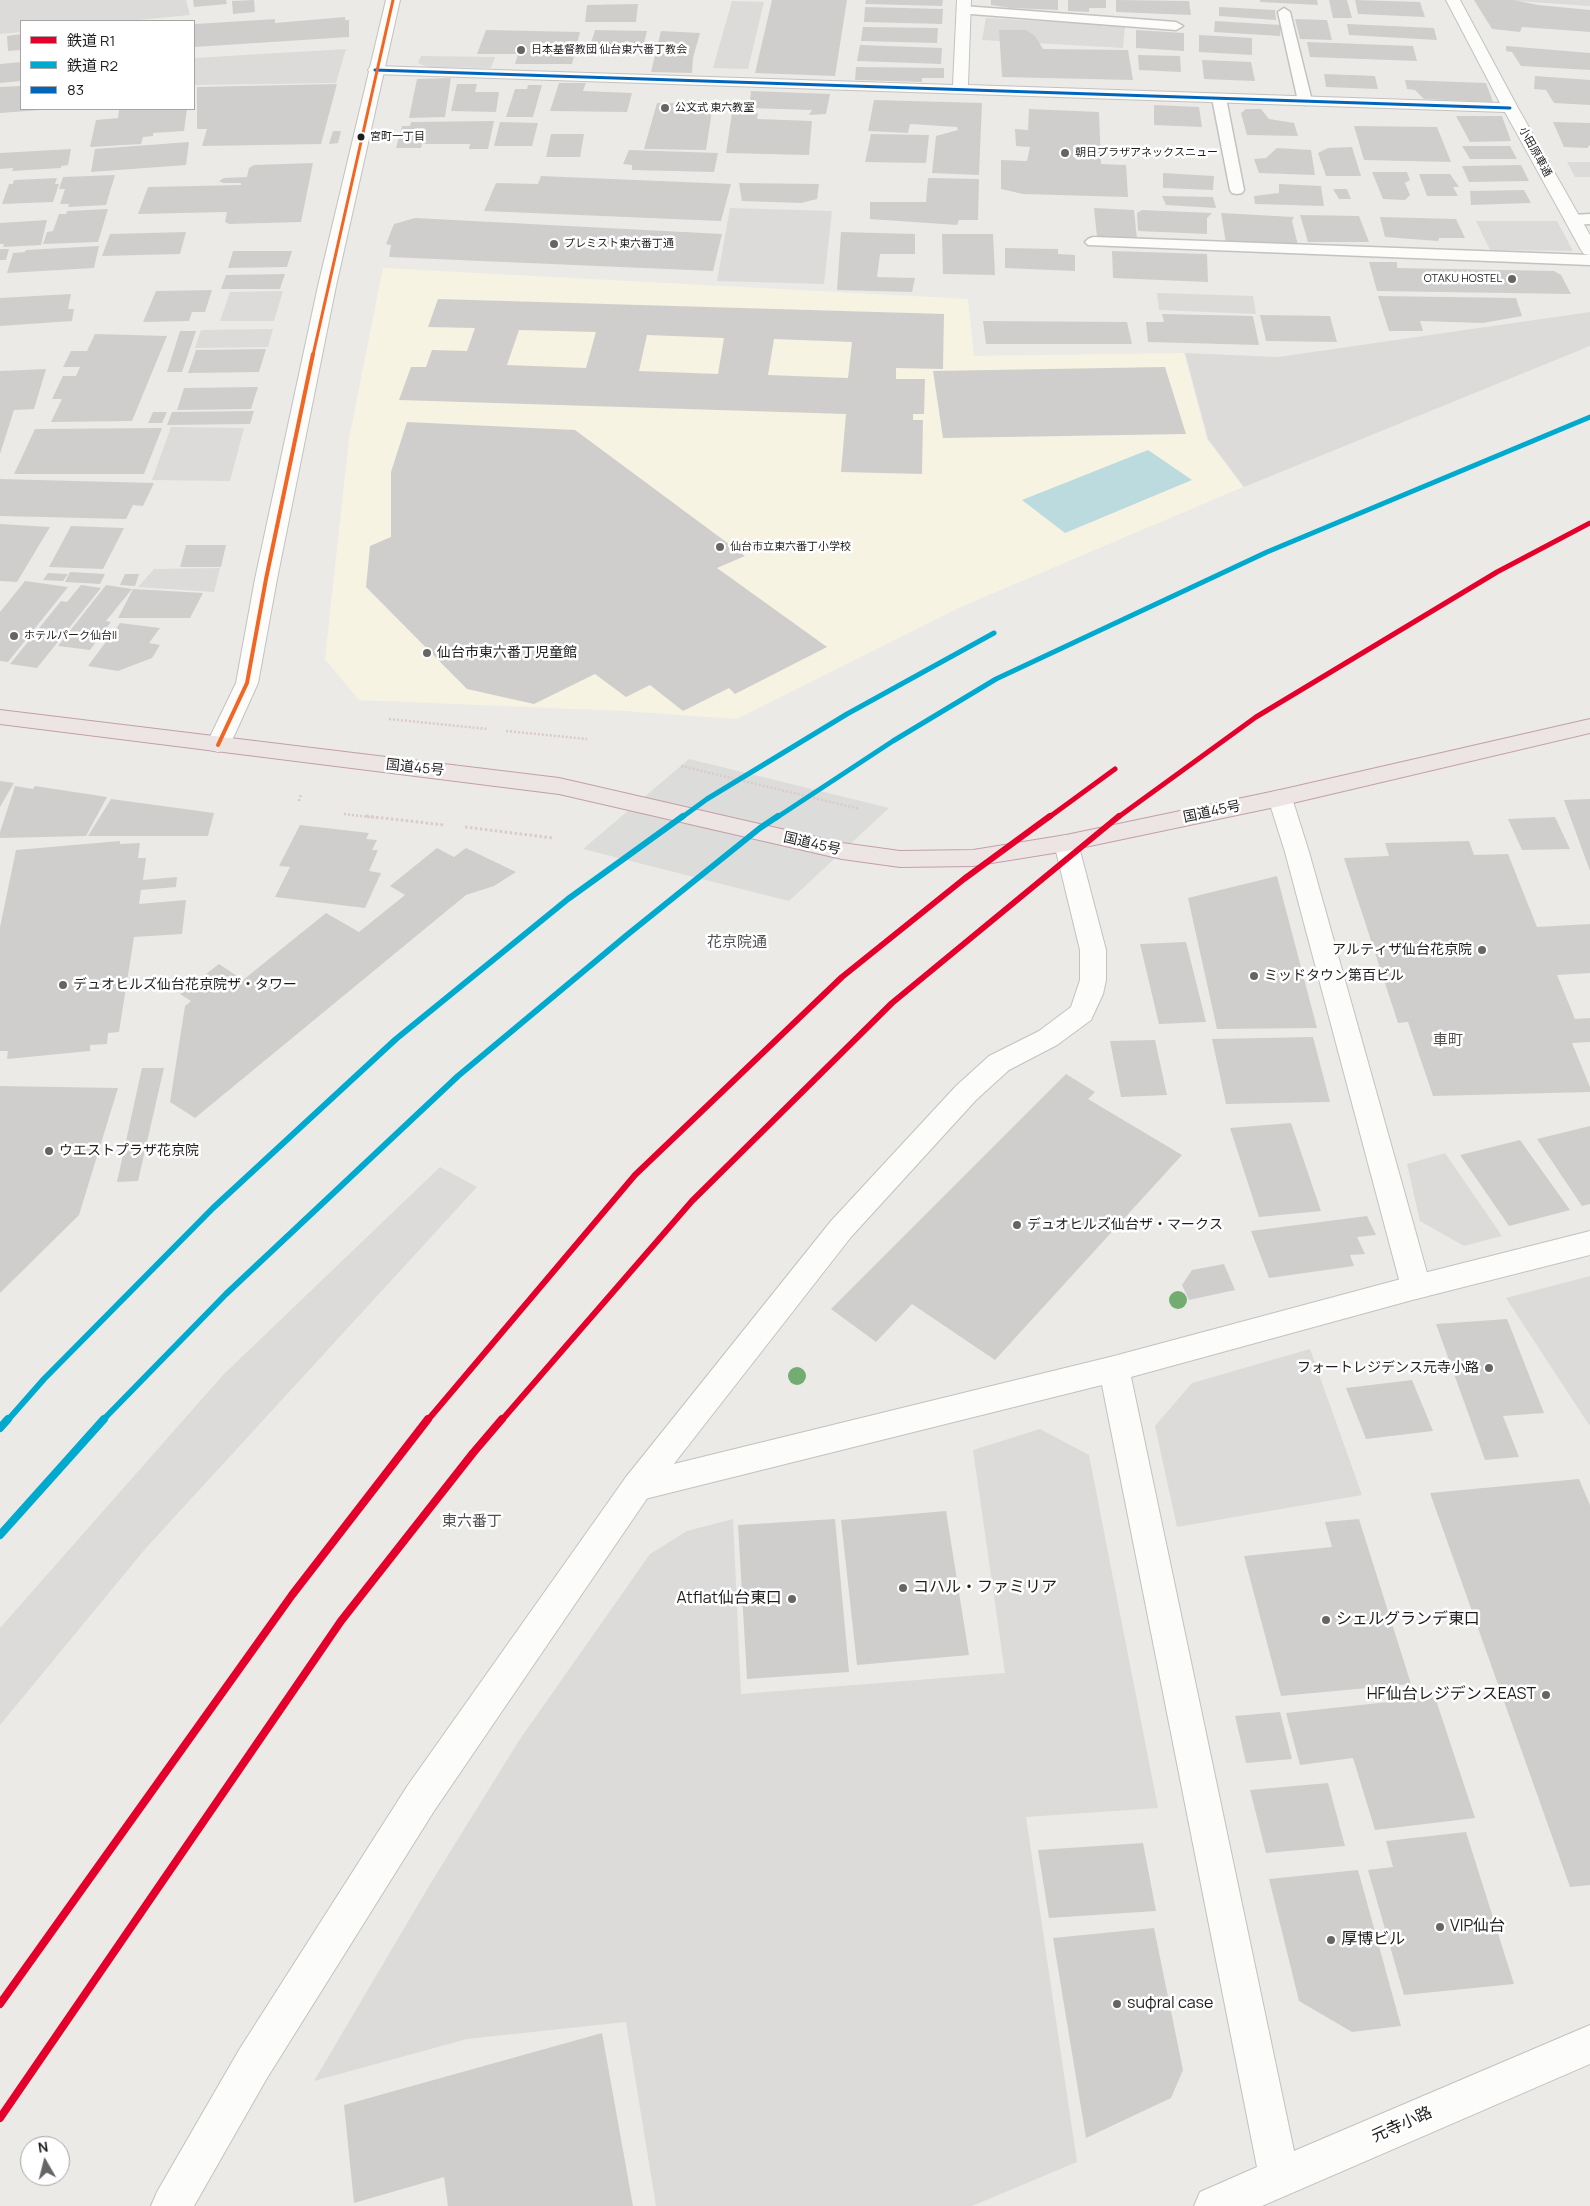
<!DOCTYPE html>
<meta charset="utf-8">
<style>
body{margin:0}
#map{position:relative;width:1590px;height:2206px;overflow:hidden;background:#eceae7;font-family:Manrope,"Noto Sans JP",sans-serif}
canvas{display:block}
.legend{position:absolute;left:20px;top:20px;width:175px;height:90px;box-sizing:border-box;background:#fff;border:1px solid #a5a5a5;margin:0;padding:6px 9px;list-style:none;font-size:15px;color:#1e1e1e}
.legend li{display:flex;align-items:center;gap:10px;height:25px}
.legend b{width:25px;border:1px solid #a5a5a5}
.north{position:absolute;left:20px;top:2136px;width:50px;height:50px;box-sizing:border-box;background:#fff;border:1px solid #a5a5a5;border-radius:50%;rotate:352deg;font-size:14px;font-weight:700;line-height:20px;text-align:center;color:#1e1e1e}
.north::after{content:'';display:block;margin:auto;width:18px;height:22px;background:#666564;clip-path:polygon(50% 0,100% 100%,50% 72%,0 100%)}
</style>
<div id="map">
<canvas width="1590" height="2206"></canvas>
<ul class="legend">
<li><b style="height:6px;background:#e4002b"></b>鉄道 R1</li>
<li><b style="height:6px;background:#00a9ce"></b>鉄道 R2</li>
<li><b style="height:6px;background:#0065bd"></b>83</li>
</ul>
<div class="north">N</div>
</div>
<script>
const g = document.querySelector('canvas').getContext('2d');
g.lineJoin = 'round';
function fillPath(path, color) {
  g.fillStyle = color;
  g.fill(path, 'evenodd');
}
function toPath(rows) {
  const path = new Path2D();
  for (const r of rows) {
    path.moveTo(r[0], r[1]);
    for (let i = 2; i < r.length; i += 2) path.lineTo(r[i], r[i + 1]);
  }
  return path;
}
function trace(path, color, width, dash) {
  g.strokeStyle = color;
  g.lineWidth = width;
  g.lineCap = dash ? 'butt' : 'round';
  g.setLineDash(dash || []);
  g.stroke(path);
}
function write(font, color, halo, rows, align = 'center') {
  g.font = font + ' Manrope,"Noto Sans JP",sans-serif';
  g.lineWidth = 5;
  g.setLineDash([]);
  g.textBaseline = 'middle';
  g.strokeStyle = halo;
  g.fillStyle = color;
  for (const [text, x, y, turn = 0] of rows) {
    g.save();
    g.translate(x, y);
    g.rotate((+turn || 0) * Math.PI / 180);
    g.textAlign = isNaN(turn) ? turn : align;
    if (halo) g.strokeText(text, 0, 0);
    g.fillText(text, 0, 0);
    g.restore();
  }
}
fillPath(toPath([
 [383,268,968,299,974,356,1184,353,1207,439,1243,487,963,606,737,719,624,711,359,700,325,659,349,439]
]), '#f6f3e2');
fillPath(toPath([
 [0,0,186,0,190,15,127,21,21,21,21,32,0,34],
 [1502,0,1590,0,1590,6],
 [732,1,764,2,748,69,713,68],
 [986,18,1125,26,1123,48,982,40],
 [346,49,336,83,194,85,194,58],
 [421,56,495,57,491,68,427,67,418,63],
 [1567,162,1590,162,1590,177,1575,177],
 [730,208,832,211,824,284,717,281],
 [1476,221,1557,221,1573,251,1490,250],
 [283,291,274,321,220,321,230,292],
 [1157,293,1253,296,1256,314,1159,310],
 [1590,312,1590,346,1244,487,1208,439,1185,353,1278,357],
 [273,329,268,347,195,348,201,330],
 [171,427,244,428,230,481,152,480],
 [220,568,214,592,138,587,154,569],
 [1445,1153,1502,1236,1464,1246,1420,1221,1407,1164],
 [440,1167,477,1187,146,1548,0,1725,0,1628,223,1375],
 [1590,1276,1590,1424,1589,1425,1506,1298],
 [1310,1349,1362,1495,1177,1527,1155,1426,1192,1383],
 [1040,1429,1089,1455,1158,1808,1026,1817,1077,2162,972,2206,656,2206,626,2022,467,2039,314,2081,432,1881,520,1739,650,1554,687,1531,733,1519,741,1694,1005,1673,973,1450]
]), '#dcdbda');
fillPath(toPath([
 [1148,450,1192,480,1065,533,1022,500]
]), '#bbdbdf');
fillPath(toPath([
 [689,759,889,808,789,901,583,849]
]), '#dcdcda');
fillPath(toPath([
 [193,0,226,0,227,4,194,7],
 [254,0,255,12,233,14,232,1],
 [772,0,847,0,835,76,755,73],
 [866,0,943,0,942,6,865,4],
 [991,0,1058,0,1058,10,1010,8,991,5],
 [1068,0,1106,0,1106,8,1089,8,1089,12,1068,11],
 [1116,0,1189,1,1191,15,1116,12],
 [1260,0,1317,0,1318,5,1260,2],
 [1329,0,1347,0,1352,18,1333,18],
 [1355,0,1420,2,1425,17,1358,14],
 [1474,0,1513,0,1538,5,1590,10,1590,32,1522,27,1520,32,1492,29],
 [638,4,636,22,585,22,587,5],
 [865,7,943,9,942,24,864,22],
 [1219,7,1275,10,1276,20,1219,16],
 [345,17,345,20,349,20,349,37,194,47,195,24,275,19,275,23],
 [1295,19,1327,20,1332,40,1300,39],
 [1215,21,1281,25,1280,36,1214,32],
 [1347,24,1434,28,1437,40,1349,35],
 [863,27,938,28,937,43,861,41],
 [486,30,580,32,572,64,515,64,518,54,477,54],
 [595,30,647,31,643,48,590,46],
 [999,30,1026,30,1035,36,1043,49,1128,50,1133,80,1002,77],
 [1136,30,1184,33,1184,51,1136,48],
 [661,31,700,33,693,58,692,73,651,72],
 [21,34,21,50,8,51,7,36],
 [1199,35,1252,38,1252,55,1199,52],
 [1307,42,1413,46,1417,61,1310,57],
 [860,45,942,48,941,64,857,61],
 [1506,46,1590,53,1590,70,1521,66,1512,52,1506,51],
 [1138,55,1180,56,1181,72,1139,70],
 [1202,60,1251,62,1255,81,1204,79],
 [21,62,21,81,0,83,0,64],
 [856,67,944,68,944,78,922,78,922,82,855,80],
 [1324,74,1375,76,1378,89,1326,87],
 [1535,76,1590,80,1590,105,1554,103,1546,90,1534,89],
 [451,78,445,117,409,118,417,79],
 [1405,80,1486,83,1493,102,1424,99,1415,90,1407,89],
 [559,83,586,83,583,91,632,93,627,112,550,111],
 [337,84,321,144,202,146,207,129,197,129,197,87],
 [457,84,477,84,475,92,499,92,496,112,451,111],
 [528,85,542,85,533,117,506,117,515,89,527,89],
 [21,86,21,109,41,110,0,113,0,87],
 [751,91,830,94,826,114,809,115,812,110,749,108],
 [874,100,982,103,979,175,932,173,936,136,958,130,957,127,910,124,908,133,868,131],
 [657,103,713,104,706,150,644,149],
 [1154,105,1199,107,1202,127,1154,125],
 [132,109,187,109,184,131,153,133,153,136,143,137,141,144,90,147,96,120,118,118,119,110],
 [1029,109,1099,112,1101,164,1126,165,1128,197,1023,194,1001,189,1001,160,1027,161,1030,147,1016,146,1015,129,1028,130],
 [1246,109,1261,109,1269,119,1294,123,1298,136,1247,135,1241,113],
 [732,113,758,113,757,119,812,121,809,155,726,153],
 [1456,116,1502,116,1511,141,1470,142],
 [494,121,488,149,469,149,470,144,422,144,421,148,396,148,402,126,410,126,411,122],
 [500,122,538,123,532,146,494,146],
 [1553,122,1590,123,1590,145,1587,148,1564,147],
 [1354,126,1437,127,1451,162,1364,160],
 [333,131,341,131,338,143,329,144],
 [551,134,584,134,580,157,546,157],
 [871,134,929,135,926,163,865,162],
 [189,142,186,165,91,172,95,149],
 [1462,146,1510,146,1517,159,1470,159],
 [1352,147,1361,176,1326,176,1318,153,1328,148],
 [1277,148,1311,150,1315,175,1259,173,1254,159,1266,158],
 [71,149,68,165,61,166,61,168,12,171,13,168,0,169,0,153],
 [629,150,718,153,714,172,632,170,632,165,623,164],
 [313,163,301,222,229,224,225,222,227,212,138,214,148,187,241,185,241,183,223,183,219,181,224,178,247,177,249,168,254,165],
 [1521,165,1529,181,1469,182,1462,166],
 [1372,172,1407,172,1410,180,1405,183,1410,195,1405,200,1383,199],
 [1163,173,1214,176,1213,190,1163,188],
 [1419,174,1450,174,1459,187,1453,187,1458,196,1427,196],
 [115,175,106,205,68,207,69,204,60,204,65,189,59,189,63,177],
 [541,176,731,184,721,221,484,211,496,183,538,184],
 [57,178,55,184,59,184,53,202,2,204,9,184,13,184,14,180],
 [928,178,979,179,978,220,959,220,957,225,870,219,870,202,926,202],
 [739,183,819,184,817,199,801,203,742,201],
 [1279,184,1321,186,1324,206,1255,204,1254,196,1279,193],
 [1333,189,1347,189,1351,199,1339,199],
 [1524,190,1531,203,1471,205,1470,191],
 [1162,196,1213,197,1216,208,1166,205],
 [1094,208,1134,210,1137,239,1097,237],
 [108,209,98,242,43,244,47,232,53,231,59,214,66,214,67,211],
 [1142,210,1212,213,1207,218,1207,234,1138,231,1137,213],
 [1221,213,1294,217,1292,221,1298,245,1226,243],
 [1300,215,1359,216,1369,242,1308,242],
 [1380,217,1456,219,1465,238,1439,238,1438,241,1385,237],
 [415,218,722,234,713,271,389,257,391,245,386,244,394,224],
 [47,220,41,245,3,247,4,244,0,244,0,223],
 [186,232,180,254,102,256,110,234],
 [841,232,915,234,915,254,880,254,877,277,915,278,912,292,837,290],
 [942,234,993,234,995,275,943,274],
 [99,246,94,268,7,273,13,253,25,252,26,250],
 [1005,248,1058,249,1058,254,1075,255,1075,271,1005,268],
 [0,249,9,249,6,260,0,260],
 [233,251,292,251,287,267,228,268],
 [1112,251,1207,254,1208,282,1113,278],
 [1369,262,1397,262,1397,268,1554,271,1561,275,1571,294,1377,291],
 [285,274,280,289,221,289,226,275],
 [212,290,205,312,192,312,189,321,143,322,156,291],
 [71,294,68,309,74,309,72,321,0,326,0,298],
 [1378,296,1516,298,1522,316,1483,323,1420,321,1423,331,1389,331],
 [438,299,944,314,943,369,896,368,896,379,925,379,924,414,913,414,913,420,923,420,922,474,841,472,846,414,399,400,411,367,426,367,432,350,467,351,475,328,428,327],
 [519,330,596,332,586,368,507,365],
 [647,335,724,338,718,374,639,371],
 [774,339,852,342,848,378,768,375],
 [1162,314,1253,316,1259,345,1148,342,1146,322,1164,322],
 [1260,315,1330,316,1337,342,1266,341],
 [983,321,1127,322,1132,344,986,344],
 [180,331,196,331,182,372,167,372],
 [95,334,167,336,132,421,51,422,62,399,52,399,63,376,76,376,80,367,63,367,71,351,87,351],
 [266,349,259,372,188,373,196,350],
 [1165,367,1186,434,943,438,933,371],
 [46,369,34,409,14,410,0,454,0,371],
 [258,387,251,409,177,410,184,388],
 [254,411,250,424,167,425,172,412],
 [153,412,167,412,162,423,148,423],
 [407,422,575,430,745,556,717,568,827,647,735,694,729,688,683,711,650,685,626,697,595,674,534,704,467,689,366,587,370,546,391,537,391,472],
 [162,428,144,474,14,474,35,429],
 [0,479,154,483,143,506,133,505,126,519,0,516],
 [0,524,50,527,17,582,0,581],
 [71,526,124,528,103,569,49,567],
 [186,545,226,545,221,567,180,567],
 [70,572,105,574,100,584,65,582],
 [48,573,68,574,63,581,43,580],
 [125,574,139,574,135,586,120,585],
 [25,581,68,587,8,662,0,661,0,612],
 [81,585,101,588,37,668,10,664,61,601,67,602],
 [106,585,132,589,106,621,111,622,90,650,58,646],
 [133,589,203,593,190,618,118,618],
 [120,623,160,628,149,643,160,645,152,658,118,671,88,666],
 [0,781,14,783,0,807],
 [15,786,33,789,35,786,107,797,86,836,0,838,0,832],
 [111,799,214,813,208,836,88,836],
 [1590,799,1590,871,1564,800],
 [1555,817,1570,849,1522,850,1508,819],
 [300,825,369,833,366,839,377,840,372,850,378,850,369,871,381,873,365,908,275,897,290,867,279,866],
 [120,841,120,844,140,843,138,858,146,858,143,880,177,877,176,887,141,890,139,904,186,900,182,934,134,937,119,1032,108,1033,107,1044,90,1045,90,1051,7,1059,8,1051,0,1051,0,927,16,850],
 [1469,841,1474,855,1508,854,1537,927,1590,924,1590,973,1557,975,1575,1019,1590,1018,1590,1042,1572,1043,1590,1087,1590,1092,1433,1096,1408,1022,1398,1023,1344,858,1389,856,1385,843],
 [437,848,454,857,466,848,516,872,494,886,466,895,195,1118,170,1102,185,1006,191,1001,180,994,219,964,243,980,326,913,359,932,405,895,390,886],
 [1277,876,1317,1028,1217,1029,1188,898],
 [1186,942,1206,1022,1159,1024,1140,944],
 [1313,1037,1330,1102,1226,1104,1212,1039],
 [1155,1040,1167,1095,1121,1097,1110,1041],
 [142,1068,164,1068,138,1181,117,1182],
 [1066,1074,1095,1092,1088,1099,1182,1155,995,1360,912,1304,876,1342,831,1309],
 [0,1086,118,1088,79,1215,0,1293],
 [1291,1123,1321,1211,1259,1217,1230,1128],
 [1590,1126,1590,1204,1582,1206,1537,1139],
 [1520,1140,1570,1210,1509,1226,1460,1155],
 [1367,1216,1376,1235,1357,1237,1365,1254,1350,1255,1354,1266,1269,1278,1251,1231],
 [1224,1264,1235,1290,1189,1300,1182,1285,1192,1270],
 [1507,1319,1544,1413,1503,1416,1519,1457,1485,1460,1436,1324],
 [1412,1380,1433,1431,1366,1439,1346,1388],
 [1579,1479,1590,1505,1590,1885,1570,1887,1430,1493],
 [946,1511,969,1655,857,1665,841,1520],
 [835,1519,849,1672,747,1679,738,1525],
 [1359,1519,1411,1684,1281,1696,1244,1556,1332,1547,1325,1522],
 [1435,1697,1475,1818,1375,1830,1353,1758,1300,1765,1286,1713],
 [1280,1712,1292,1759,1246,1763,1235,1716],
 [1328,1783,1345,1846,1266,1853,1250,1790],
 [1466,1832,1514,1984,1404,1995,1368,1870,1393,1867,1386,1841],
 [1143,1843,1156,1911,1049,1918,1038,1850],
 [1358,1870,1401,2026,1352,2032,1299,2001,1269,1879],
 [1154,1928,1183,2070,1171,2098,1086,2138,1053,1938],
 [602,2033,633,2206,448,2206,444,2177,354,2203,344,2105]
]), '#d0cecc');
const service = toPath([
 [963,6,1176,22,1183,26,1176,30,958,13,957,10,963,6],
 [1284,8,1290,12,1312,101,1305,105,1298,101,1278,12,1284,8],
 [1219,94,1226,98,1244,190,1242,193,1237,194,1232,193,1230,190,1212,98,1219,94],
 [1590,214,1590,224,1573,225,1568,223,1565,220,1568,217,1573,215,1590,214],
 [1093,237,1590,255,1590,265,1088,245,1085,242,1088,239,1093,237]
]);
const minor = toPath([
 [957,0,971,0,968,85,1500,103,1446,0,1460,0,1518,108,1590,235,1590,255,1584,254,1581,250,1505,112,375,74,370,73,368,70,370,67,375,66,953,85,957,0],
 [1280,790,1288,792,1292,798,1309,852,1431,1287,1427,1296,1416,1299,1405,1296,1401,1287,1285,852,1268,798,1272,792,1280,790],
 [1066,835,1075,837,1078,843,1106,950,1106,980,1103,994,1091,1020,1057,1045,1009,1070,976,1100,851,1237,648,1497,434,1811,267,2078,194,2206,151,2206,157,2192,239,2050,408,1785,626,1477,831,1221,956,1086,989,1056,1039,1031,1071,1007,1080,980,1080,950,1054,843,1057,837,1066,835]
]);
const tertiary = toPath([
 [386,0,400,0,336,286,277,579,258,683,230,745,226,750,218,752,210,750,206,745,236,683,255,579,318,286,386,0],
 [1590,1231,1590,1255,1416,1299,1131,1377,1294,2151,1590,2025,1590,2064,1262,2206,1194,2206,1200,2192,1257,2167,1102,1385,637,1501,626,1497,621,1487,626,1477,637,1473,1114,1356,1416,1275,1590,1231]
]);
const trunk = toPath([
 [0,710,559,778,842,843,900,851,973,850,1066,835,1280,790,1590,719,1590,733,1280,806,1066,851,973,866,900,867,842,859,559,794,0,724,0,710]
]);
trace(service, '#c3c2c1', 3);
trace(minor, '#c3c2c1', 2);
trace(tertiary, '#c3c2c1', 2);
trace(trunk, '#c19fac', 2);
trace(toPath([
 [389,719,488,729],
 [506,731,587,739],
 [681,766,860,809],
 [299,801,301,794],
 [344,814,377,818]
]), '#d9cbca', 2.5, [2, 2]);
trace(toPath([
 [366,816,444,825],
 [465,827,553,838]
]), '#d9cbca', 3, [2.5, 2.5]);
fillPath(service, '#fcfcfb');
fillPath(minor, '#fcfcfb');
fillPath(tertiary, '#fcfcfb');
fillPath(trunk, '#ede4e4');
trace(toPath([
 [375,70,1510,108]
]), '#0065bd', 3);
trace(toPath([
 [313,355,393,0]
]), '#f26522', 3);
trace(toPath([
 [218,745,247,683,266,579,313,354]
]), '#f26522', 4);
trace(toPath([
 [1048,818,1115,769],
 [1117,818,1256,717,1497,572,1590,523]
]), '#e4002b', 5);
trace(toPath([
 [427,1421,635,1175,842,977,964,879,1050,816],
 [501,1421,692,1201,892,1003,1119,816]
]), '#e4002b', 6);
trace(toPath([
 [0,2004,292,1595,428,1419],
 [0,2118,341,1621,473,1453,502,1419]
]), '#e4002b', 8);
trace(toPath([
 [681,818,707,799,847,714,994,633],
 [776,818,893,741,996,679,1267,552,1590,417]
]), '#00a9ce', 5);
trace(toPath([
 [7,1421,44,1379,213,1208,396,1039,568,899,683,816],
 [102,1421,226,1294,458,1076,627,935,760,828,778,816]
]), '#00a9ce', 6);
trace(toPath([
 [0,1428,8,1419],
 [0,1535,104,1419]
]), '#00a9ce', 8);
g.fillStyle = '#73ac70';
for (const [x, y] of [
 [1178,1300],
 [797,1376]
]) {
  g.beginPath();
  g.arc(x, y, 9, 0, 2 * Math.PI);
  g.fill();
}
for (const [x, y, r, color] of [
 [521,50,5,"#666564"],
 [665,108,5,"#666564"],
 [361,137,4.5,"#1e1e1e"],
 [1065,153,5,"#666564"],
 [554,244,5,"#666564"],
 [1512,279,5,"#666564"],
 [720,547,5,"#666564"],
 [14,636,5,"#666564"],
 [427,653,5,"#666564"],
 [1482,950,5,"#666564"],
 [1254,976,5,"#666564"],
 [63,985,5,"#666564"],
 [49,1151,5,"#666564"],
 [1017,1225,5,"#666564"],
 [1489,1368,5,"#666564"],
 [903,1588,5,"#666564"],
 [792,1599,5,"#666564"],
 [1326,1620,5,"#666564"],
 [1546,1695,5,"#666564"],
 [1440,1927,5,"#666564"],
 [1331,1940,5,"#666564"],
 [1117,2004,5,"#666564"]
]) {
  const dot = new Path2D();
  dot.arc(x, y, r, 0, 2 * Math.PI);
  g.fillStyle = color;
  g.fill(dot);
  trace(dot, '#fff', 2);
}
write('11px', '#1e1e1e', '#fff', [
 ["日本基督教団 仙台東六番丁教会",531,50],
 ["公文式 東六教室",675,108],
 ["朝日プラザアネックスニュー",1075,153],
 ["プレミスト東六番丁通",564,244],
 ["OTAKU HOSTEL",1502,279,"right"],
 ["仙台市立東六番丁小学校",730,547],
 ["ホテルパーク仙台II",24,636]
], 'left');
write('11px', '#1e1e1e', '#fff', [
 ["宮町一丁目",370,137]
], 'left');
write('11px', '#1e1e1e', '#fff', [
 ["小田原車通",1535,152,61]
]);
write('14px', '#1e1e1e', '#fff', [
 ["仙台市東六番丁児童館",437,653],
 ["アルティザ仙台花京院",1472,950,"right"],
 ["ミッドタウン第百ビル",1264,976],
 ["デュオヒルズ仙台花京院ザ・タワー",73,985],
 ["ウエストプラザ花京院",59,1151],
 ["デュオヒルズ仙台ザ・マークス",1027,1225],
 ["フォートレジデンス元寺小路",1479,1368,"right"]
], 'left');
write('14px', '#1e1e1e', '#fff', [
 ["国道45号",415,768,6],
 ["国道45号",1212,812,-12],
 ["国道45号",812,844,13]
]);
write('15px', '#515151', '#fff', [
 ["花京院通",737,943],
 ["車町",1448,1041],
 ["東六番丁",472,1522]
]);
write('16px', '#1e1e1e', '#fff', [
 ["コハル・ファミリア",913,1588],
 ["Atflat仙台東口",782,1599,"right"],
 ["シェルグランデ東口",1336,1620],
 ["HF仙台レジデンスEAST",1536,1695,"right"],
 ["VIP仙台",1450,1927],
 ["厚博ビル",1341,1940],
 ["suφral case",1127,2004]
], 'left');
write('16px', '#1e1e1e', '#fff', [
 ["元寺小路",1402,2125,-24]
]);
</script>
